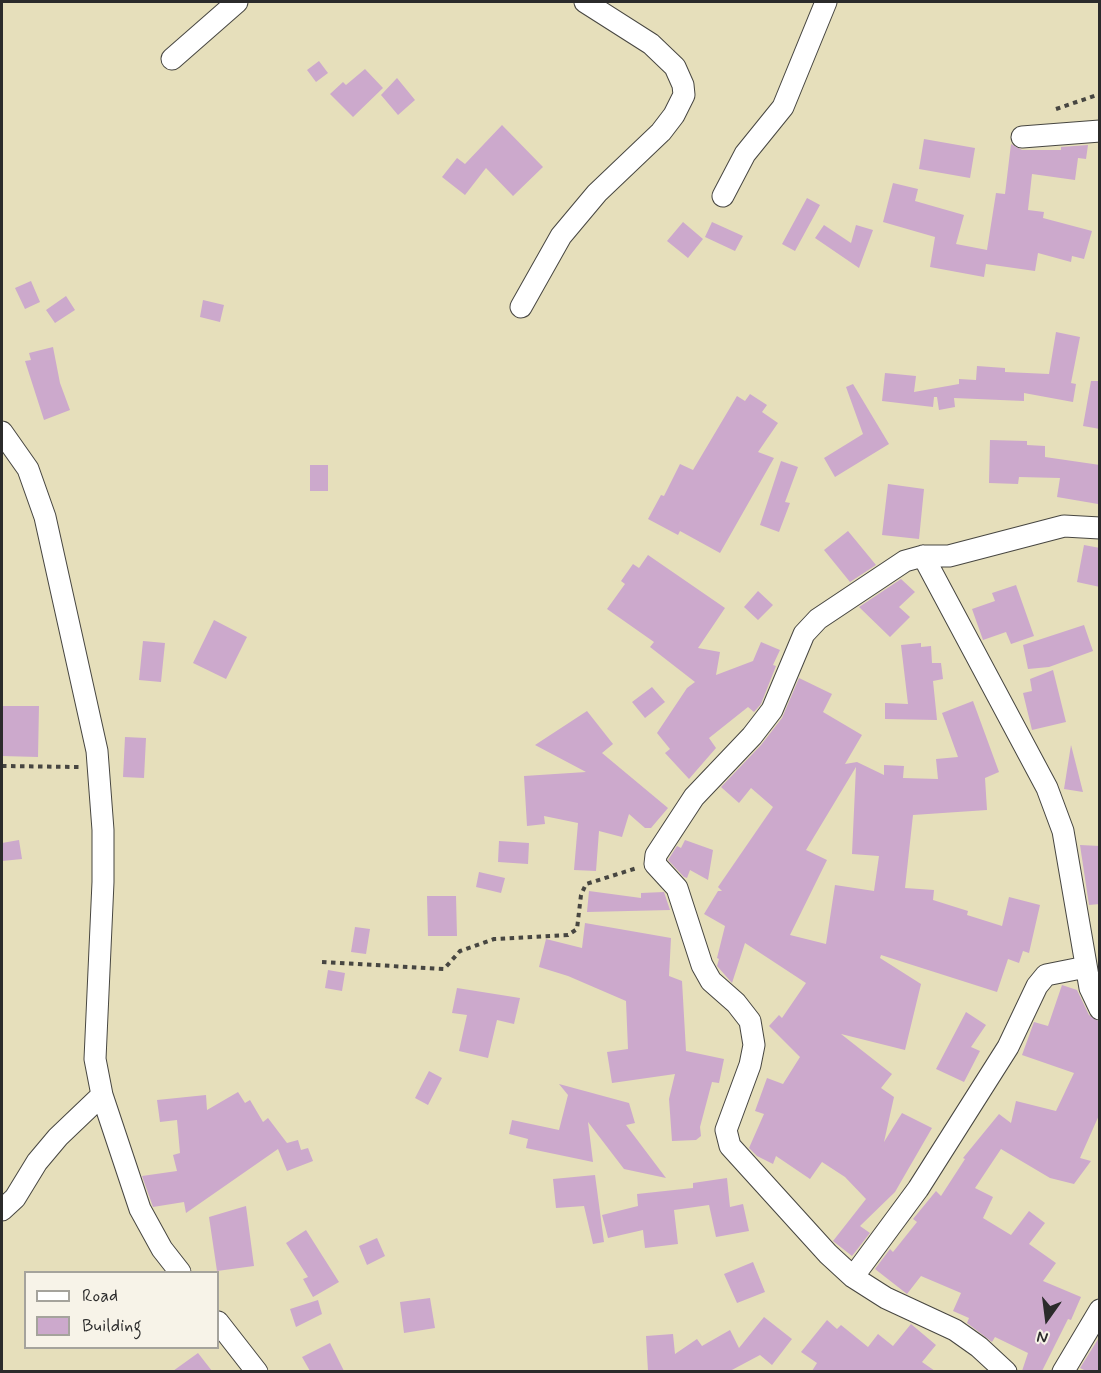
<!DOCTYPE html>
<style>
body{margin:0}
#map{position:relative;width:1101px;height:1373px;overflow:hidden;background:#e6dfbb;font-family:Mynerve,sans-serif}
canvas{display:block}
.frame{position:absolute;inset:0;border:3px solid #2b2b2b;pointer-events:none}
.legend{position:absolute;left:24px;top:1271px;width:195px;height:78px;box-sizing:border-box;background:#f7f3e8;border:2px solid #a5a39c;margin:0;padding:8px 10px;list-style:none;font-size:18px;color:#2b2b2b}
.legend li{display:flex;align-items:center;gap:12px;height:30px}
.legend b{width:30px;border:2px solid #a5a39c}
.north{position:absolute;left:1017px;top:1289px;width:60px;height:60px;-webkit-text-stroke:4px #f7f3e8;paint-order:stroke;rotate:194deg;font-size:16px;font-weight:700;line-height:24px;text-align:center;color:#2b2b2b}
.north::after{content:'';display:block;margin:auto;width:21px;height:27px;background:#2b2b2b;clip-path:polygon(50% 0,100% 100%,50% 72%,0 100%)}
</style>
<div id="map">
<canvas width="1101" height="1373"></canvas>
<div class="frame"></div>
<ul class="legend">
<li><b style="height:8px;background:#fff"></b>Road</li>
<li><b style="height:16px;background:#cca9cc"></b>Building</li>
</ul>
<div class="north">N</div>
</div>
<script>
const g = document.querySelector('canvas').getContext('2d');
g.lineJoin = 'round';
function fillPath(path, color) {
  g.fillStyle = color;
  g.fill(path, 'evenodd');
}
function toPath(rows) {
  const path = new Path2D();
  for (const r of rows) {
    path.moveTo(r[0], r[1]);
    for (let i = 2; i < r.length; i += 2) path.lineTo(r[i], r[i + 1]);
  }
  return path;
}
function trace(path, color, width, dash) {
  g.strokeStyle = color;
  g.lineWidth = width;
  g.lineCap = dash ? 'butt' : 'round';
  g.setLineDash(dash || []);
  g.stroke(path);
}
fillPath(toPath([
 [319,61,328,73,316,82,307,70],
 [365,69,383,88,353,117,330,94,343,82,346,85],
 [397,78,415,100,398,115,381,95],
 [502,125,543,167,513,196,486,168,465,195,442,177,457,158,465,164],
 [924,139,975,148,970,178,919,169],
 [1011,144,1022,150,1061,150,1061,147,1088,145,1086,159,1078,158,1075,180,1032,174,1028,210,1044,212,1043,218,1092,231,1084,259,1072,256,1071,262,1038,253,1035,271,986,264,984,277,930,267,935,237,883,222,893,183,918,189,915,201,964,215,956,244,987,250,996,193,1005,194],
 [807,198,820,205,795,251,782,244],
 [683,222,703,239,688,258,667,241],
 [712,222,743,236,735,251,705,237],
 [824,225,851,243,856,225,873,230,859,268,815,238],
 [31,281,40,302,25,309,15,288],
 [66,296,75,310,55,323,46,310],
 [203,300,224,305,220,322,200,317],
 [1056,332,1080,337,1071,383,1076,384,1073,402,1024,393,1024,401,954,398,955,407,939,410,937,397,934,397,933,407,882,401,885,373,916,376,914,392,959,384,959,379,976,380,977,366,1005,368,1005,372,1049,374],
 [53,347,60,383,70,410,44,420,25,361,31,360,29,353],
 [1091,381,1100,381,1100,429,1083,426],
 [853,384,889,444,835,477,824,458,863,434,846,387],
 [750,394,767,405,762,412,778,423,758,452,774,458,720,553,680,531,678,535,648,519,661,495,664,496,680,464,693,470,737,396,745,401],
 [990,440,1027,441,1027,445,1045,446,1045,457,1100,465,1098,504,1057,497,1060,478,1019,477,1018,484,989,483],
 [781,461,798,467,785,502,790,503,779,532,760,525],
 [310,465,328,465,328,491,310,491],
 [888,484,924,489,919,539,882,535],
 [848,531,876,565,850,582,824,550],
 [1084,545,1100,548,1100,587,1077,582],
 [648,555,725,608,698,648,720,652,716,675,753,661,761,642,780,650,773,665,776,666,761,704,754,712,748,707,709,738,716,748,689,779,665,753,670,749,657,733,687,688,695,682,650,647,654,642,607,609,625,584,621,581,633,564,639,568],
 [901,579,915,592,899,607,910,617,890,637,859,607],
 [1016,585,1034,636,1011,644,1006,632,983,640,972,609,995,601,992,593],
 [758,591,773,605,758,620,744,607],
 [214,620,247,637,226,679,193,663],
 [1084,625,1093,651,1049,667,1028,669,1023,645],
 [143,641,165,643,161,682,139,680],
 [921,643,921,647,931,646,932,663,941,663,943,679,933,681,937,720,885,719,885,703,908,704,901,645],
 [1053,670,1066,722,1032,730,1023,693,1032,691,1030,679],
 [799,678,832,694,823,712,862,735,845,764,857,762,884,775,884,765,904,766,903,778,938,779,936,759,958,757,942,713,973,701,999,772,985,778,987,810,913,815,905,888,934,890,933,900,968,911,967,915,1002,926,1009,897,1040,905,1029,953,1023,951,1019,963,1008,959,997,992,881,955,880,958,921,984,905,1050,841,1034,892,1074,881,1088,894,1097,884,1142,902,1113,932,1128,895,1192,860,1226,870,1233,852,1256,833,1241,866,1199,845,1177,822,1162,810,1179,776,1156,773,1164,757,1156,749,1148,764,1114,755,1111,767,1078,783,1084,800,1057,769,1026,779,1015,782,1018,806,983,745,943,732,983,717,966,719,959,717,958,725,926,704,914,718,891,722,891,718,887,773,807,751,788,739,803,721,787,761,745,782,718],
 [856,767,852,854,879,856,874,891,835,885,826,944,790,935,827,860,806,850],
 [652,687,665,702,645,718,632,702],
 [2,706,39,706,38,757,2,756],
 [587,711,613,744,602,753,668,808,651,828,645,828,629,814,622,837,599,831,596,871,574,870,578,823,544,816,545,824,527,826,524,776,586,772,535,745],
 [125,737,146,738,144,778,123,777],
 [1071,745,1083,792,1064,789],
 [19,840,22,859,2,861,2,843],
 [685,840,713,850,708,880,690,870,687,878,684,877,668,860,677,846,681,848],
 [499,841,529,843,528,864,498,862],
 [1080,845,1100,846,1100,904,1089,905],
 [479,872,505,878,501,893,476,887],
 [589,891,641,898,641,893,664,892,670,910,587,912],
 [427,896,456,896,457,936,428,936],
 [585,923,671,938,669,976,682,981,686,1051,724,1059,719,1083,712,1082,700,1127,701,1136,696,1140,672,1141,669,1099,675,1074,612,1083,607,1052,628,1049,626,1001,568,976,539,967,546,939,582,948],
 [355,927,370,929,366,954,351,952],
 [328,970,345,973,342,991,325,988],
 [1062,985,1077,990,1089,1015,1100,1022,1100,1113,1080,1158,1091,1161,1074,1184,1050,1178,1001,1149,975,1188,993,1197,983,1218,1011,1235,1029,1211,1045,1223,1029,1244,1056,1263,1043,1281,1081,1297,1071,1320,1068,1319,1042,1371,1022,1371,1028,1353,995,1337,992,1342,967,1323,969,1318,953,1311,961,1293,921,1276,907,1294,875,1269,890,1249,893,1252,917,1222,913,1219,936,1191,941,1196,965,1159,963,1158,999,1114,1011,1123,1016,1101,1056,1111,1074,1073,1022,1055,1034,1022,1048,1026],
 [457,988,520,998,514,1024,497,1020,488,1058,459,1051,467,1015,452,1013],
 [966,1012,986,1025,971,1047,980,1051,964,1082,936,1069],
 [429,1071,442,1078,428,1105,415,1098],
 [559,1084,629,1103,635,1123,626,1125,666,1178,624,1169,588,1122,593,1162,526,1148,528,1139,509,1134,512,1120,559,1130,568,1095],
 [238,1092,245,1103,250,1100,263,1122,268,1118,287,1143,298,1140,301,1150,308,1148,313,1161,287,1171,278,1149,186,1213,184,1202,153,1207,142,1176,177,1171,173,1155,180,1153,177,1120,160,1122,157,1100,206,1095,207,1110],
 [595,1175,604,1242,593,1244,584,1206,556,1208,553,1179],
 [727,1178,730,1207,743,1204,749,1231,716,1237,709,1205,674,1210,678,1244,645,1248,643,1230,608,1238,602,1215,638,1206,637,1194,693,1188,693,1183],
 [246,1206,254,1266,217,1271,209,1217],
 [306,1230,339,1282,313,1297,303,1279,308,1277,286,1243],
 [377,1238,385,1256,367,1265,359,1246],
 [753,1262,765,1292,737,1303,724,1274],
 [430,1298,435,1328,404,1333,400,1302],
 [318,1300,322,1314,296,1327,290,1309],
 [764,1317,792,1339,772,1365,760,1355,730,1371,648,1371,646,1336,673,1334,675,1354,697,1339,702,1346,730,1330,739,1348],
 [827,1320,837,1329,841,1325,868,1347,878,1334,893,1346,911,1324,936,1345,922,1362,935,1371,812,1371,817,1363,801,1352],
 [1100,1336,1100,1371,1086,1371,1080,1368],
 [330,1343,344,1371,310,1371,302,1357],
 [198,1353,212,1371,173,1371]
]), '#cca9cc');
const street = toPath([
 [172,59,237,2],
 [1022,137,1100,131],
 [723,196,745,154,783,107,826,2],
 [521,307,561,236,597,193,661,132,674,115,684,95,683,85,675,67,651,44,585,2],
 [2,432,28,469,45,517,97,751,103,830,103,882,95,1059,102,1095,140,1209,162,1249,180,1272],
 [923,556,1047,788,1063,831,1090,988,1100,1009],
 [2,1210,15,1198,37,1162,58,1137,102,1095],
 [853,1277,918,1189,1008,1047,1037,986,1046,975,1086,967],
 [218,1322,257,1372],
 [1006,1372,979,1347,955,1330,886,1298,853,1277,828,1254,730,1146,726,1130,750,1065,754,1045,750,1021,736,1003,711,981,702,965,677,888,655,864,656,855,694,797,752,736,772,710,804,634,818,619,905,561,923,556,949,556,1064,526,1100,528],
 [1063,1372,1100,1310]
]);
trace(street, '#474641', 23);
trace(toPath([
 [1056,109,1100,94],
 [2,766,79,767],
 [322,962,444,969,460,951,494,939,568,935,577,929,581,895,586,884,637,868]
]), '#474641', 4, [4.5, 4.5]);
trace(street, '#fff', 21);
</script>
